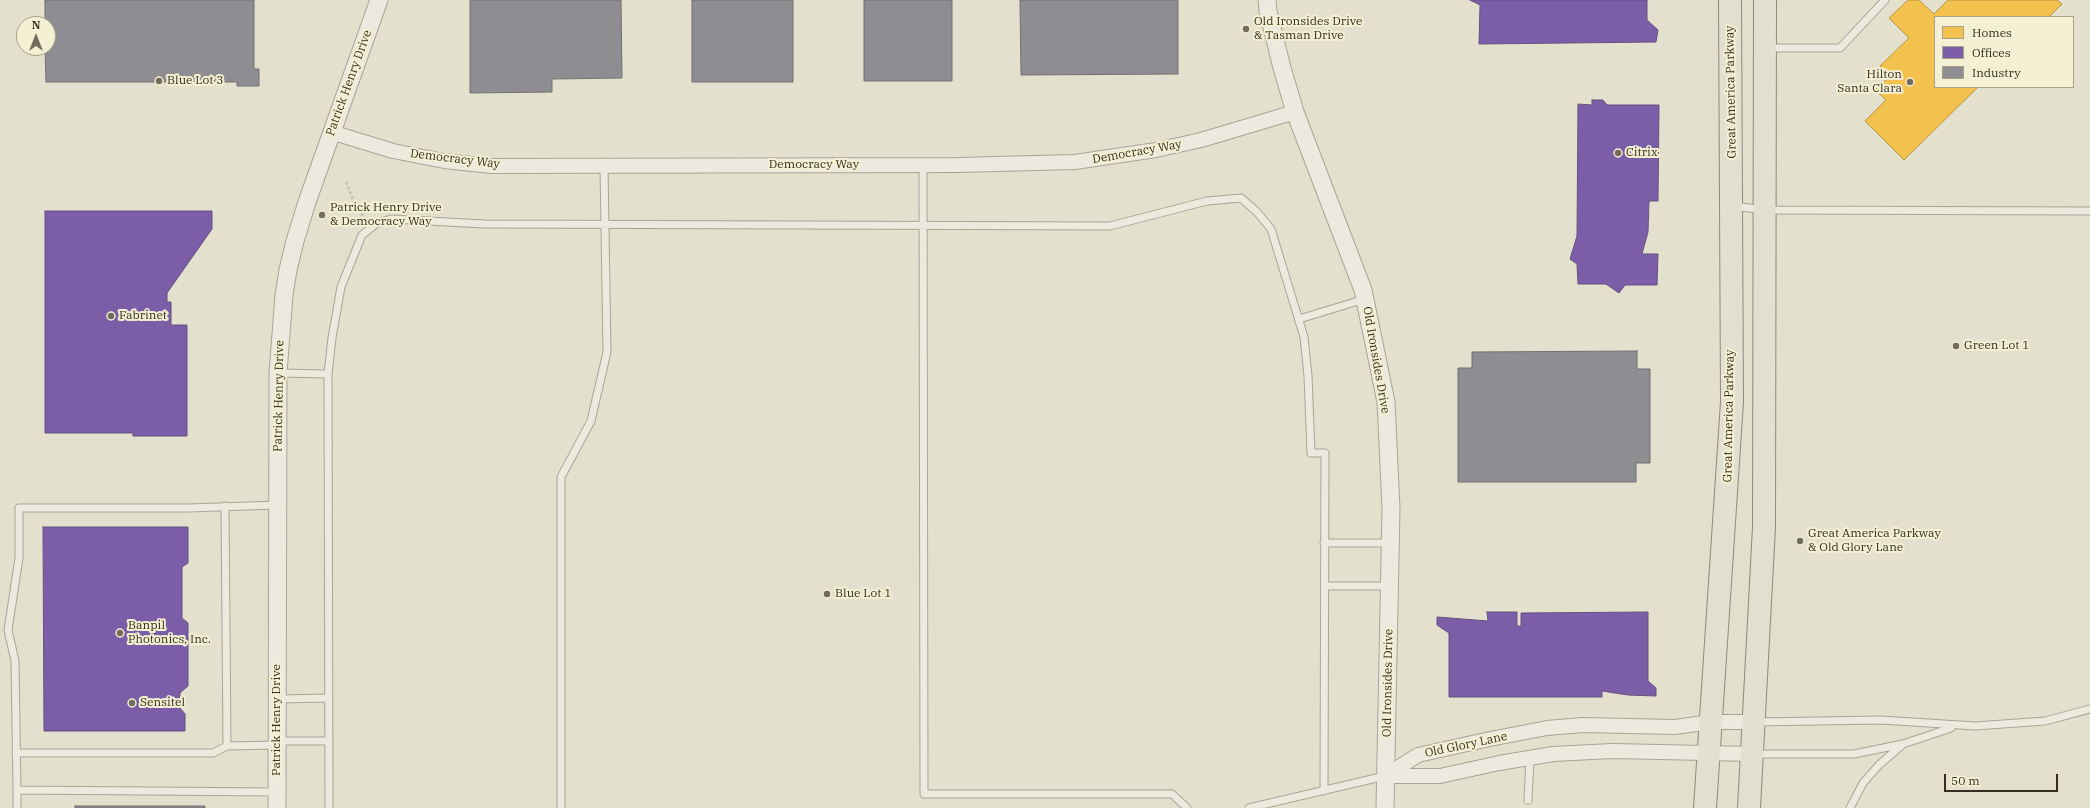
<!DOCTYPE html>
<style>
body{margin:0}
#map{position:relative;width:2090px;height:808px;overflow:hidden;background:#e3e0cd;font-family:"IBM Plex Serif",serif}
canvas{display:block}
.legend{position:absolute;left:1934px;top:16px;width:140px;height:72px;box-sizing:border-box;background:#f4f0d3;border:1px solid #a8a28b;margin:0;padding:5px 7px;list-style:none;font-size:12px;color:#372e1f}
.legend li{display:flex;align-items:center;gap:8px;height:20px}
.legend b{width:20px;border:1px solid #a8a28b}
.north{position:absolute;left:16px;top:16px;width:40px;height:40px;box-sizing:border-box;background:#f4f0d3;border:1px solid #a8a28b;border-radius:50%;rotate:0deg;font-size:11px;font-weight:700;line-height:16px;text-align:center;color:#372e1f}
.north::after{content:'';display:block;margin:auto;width:14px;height:18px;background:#736c5c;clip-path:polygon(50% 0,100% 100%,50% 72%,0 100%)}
.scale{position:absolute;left:1944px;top:774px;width:114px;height:18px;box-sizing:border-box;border:2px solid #372e1f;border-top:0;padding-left:5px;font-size:12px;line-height:14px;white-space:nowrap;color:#372e1f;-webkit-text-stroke:3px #f4f0d3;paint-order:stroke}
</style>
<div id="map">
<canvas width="2090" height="808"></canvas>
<ul class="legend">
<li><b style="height:11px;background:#f2c14e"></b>Homes</li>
<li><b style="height:11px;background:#7b5ea7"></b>Offices</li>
<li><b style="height:11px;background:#8d8d92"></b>Industry</li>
</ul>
<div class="north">N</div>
<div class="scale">50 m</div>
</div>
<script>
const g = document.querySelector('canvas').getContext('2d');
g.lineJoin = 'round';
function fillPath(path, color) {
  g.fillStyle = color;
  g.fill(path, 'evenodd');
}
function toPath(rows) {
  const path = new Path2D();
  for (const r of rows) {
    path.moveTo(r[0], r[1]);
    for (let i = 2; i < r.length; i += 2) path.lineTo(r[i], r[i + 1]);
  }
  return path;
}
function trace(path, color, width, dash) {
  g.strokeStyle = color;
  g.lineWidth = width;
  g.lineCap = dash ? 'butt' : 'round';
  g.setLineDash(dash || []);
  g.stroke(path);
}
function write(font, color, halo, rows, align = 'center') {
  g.font = font + ' "IBM Plex Serif",serif';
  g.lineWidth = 4;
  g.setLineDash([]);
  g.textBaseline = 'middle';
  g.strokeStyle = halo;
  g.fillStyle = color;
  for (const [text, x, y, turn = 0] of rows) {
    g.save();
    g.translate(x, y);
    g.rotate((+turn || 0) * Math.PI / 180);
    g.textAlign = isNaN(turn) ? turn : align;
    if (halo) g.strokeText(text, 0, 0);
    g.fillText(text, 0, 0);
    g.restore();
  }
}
const homes = toPath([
 [1908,0,1919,0,1934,14,1948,0,2057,0,2062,4,2049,17,1935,17,1935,87,1978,87,1904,160,1865,121,1886,100,1875,90,1890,76,1880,66,1909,38,1889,18,1908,0]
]);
fillPath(homes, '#f2c14e');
trace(homes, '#ba9540', 1);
const offices = toPath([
 [1470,0,1647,0,1647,20,1658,30,1656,42,1479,44,1480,5,1470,0],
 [1592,100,1603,100,1607,105,1659,105,1658,201,1649,201,1648,232,1642,254,1658,254,1657,285,1625,285,1619,293,1606,284,1578,284,1577,264,1570,259,1577,236,1578,104,1592,105,1592,100],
 [45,211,212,211,212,229,167,293,167,302,171,302,171,325,187,325,187,436,133,436,133,433,45,433,45,211],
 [43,527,188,527,188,563,182,567,182,618,188,623,188,686,180,693,180,708,185,714,185,731,44,731,43,527],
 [1487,612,1517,612,1517,626,1521,626,1521,613,1648,612,1648,681,1656,688,1656,696,1628,695,1602,691,1602,697,1449,697,1449,633,1437,625,1437,617,1488,621,1487,612]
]);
fillPath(offices, '#7b5ea7');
trace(offices, '#67507e', 1);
const industry = toPath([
 [45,0,254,0,254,69,259,69,259,86,237,86,237,82,46,82,45,48,48,48,48,24,45,24,45,0],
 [470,0,621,0,622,78,552,79,552,92,470,93,470,0],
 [692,0,793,0,793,82,692,82,692,0],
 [864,0,952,0,952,81,864,81,864,0],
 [1020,0,1178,0,1178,74,1021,75,1020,0],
 [1637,351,1637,369,1650,369,1650,463,1636,463,1636,482,1458,482,1458,368,1472,368,1472,352,1637,351],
 [75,806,205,806,205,808,75,808,75,806]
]);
fillPath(industry, '#8d8d92');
trace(industry, '#737070', 1);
const service = toPath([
 [1768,48,1840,48,1885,0],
 [923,165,924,794,1172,794,1187,808],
 [1734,206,1765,210,2090,211],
 [1299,319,1365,299],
 [278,373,328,374],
 [1324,543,1390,543],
 [1325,586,1390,586],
 [278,699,329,698],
 [1756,722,1881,720,1975,726,2045,721,2090,709],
 [277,741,329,741],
 [227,746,277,745],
 [16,753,213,753,227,746,225,506],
 [1753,754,1854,754,1903,744,1951,728],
 [17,790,15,661,8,630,19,558,19,508,188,508,277,505],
 [1528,800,1530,758],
 [17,808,17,790,277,792],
 [329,808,328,374,332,338,341,287,362,235,377,223,391,219,485,224,1110,226,1207,201,1241,198,1257,212,1271,229,1304,337,1308,376,1311,453,1325,453,1324,791],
 [561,808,561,477,591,421,607,352,604,166],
 [1249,808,1385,776],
 [1850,808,1863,783,1879,765,1903,744]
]);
const minor = toPath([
 [331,132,393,151,444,161,491,166,958,165,1075,162,1156,150,1201,140,1295,112],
 [1385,776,1418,755,1490,739,1547,728,1583,725,1675,727,1711,722,1754,722],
 [1386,776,1440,776,1499,763,1553,754,1612,751,1753,754]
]);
const tertiary = toPath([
 [1267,0,1268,11,1282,68,1295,112,1363,290,1386,402,1391,508,1385,808],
 [277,808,278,373,284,295,288,270,295,241,307,202,379,0]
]);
const primary = toPath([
 [1705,808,1732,402,1730,0],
 [1749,808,1764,527,1765,0]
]);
trace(service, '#a8a596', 9);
trace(minor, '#a8a596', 16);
trace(tertiary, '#a8a596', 19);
trace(primary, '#8e8a7d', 24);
trace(toPath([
 [346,182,354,202,365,219]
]), '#c4c1b5', 2.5, [3, 2]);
trace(service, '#ece9de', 7);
trace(minor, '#ece9de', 14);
trace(tertiary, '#ece9de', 17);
trace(primary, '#e2e0d0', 22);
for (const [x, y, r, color] of [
 [1246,29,4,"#736c5c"],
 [159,81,4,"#736c5c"],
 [1910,82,4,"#736c5c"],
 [1618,153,4,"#736c5c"],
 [322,215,4,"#736c5c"],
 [111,316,4,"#736c5c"],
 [1956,346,4,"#736c5c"],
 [1800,541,4,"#736c5c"],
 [827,594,4,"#736c5c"],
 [120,633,4,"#736c5c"],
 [132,703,4,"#736c5c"]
]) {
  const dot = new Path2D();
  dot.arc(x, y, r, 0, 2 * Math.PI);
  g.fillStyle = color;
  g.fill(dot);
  trace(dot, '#f4f0d3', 1.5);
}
write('12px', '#372e1f', '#f4f0d3', [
 ["Old Ironsides Drive",1254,22],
 ["& Tasman Drive",1254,36],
 ["Hilton",1902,75,"right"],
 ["Santa Clara",1902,89,"right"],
 ["Blue Lot 3",167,81],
 ["Citrix",1626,153],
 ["Patrick Henry Drive",330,208],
 ["& Democracy Way",330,222],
 ["Fabrinet",119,316],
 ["Green Lot 1",1964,346],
 ["Great America Parkway",1808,534],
 ["& Old Glory Lane",1808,548],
 ["Blue Lot 1",835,594],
 ["Banpil",128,626],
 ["Photonics, Inc.",128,640],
 ["Sensitel",140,703]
], 'left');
write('12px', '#372e1f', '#f4f0d3', [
 ["Patrick Henry Drive",349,83,-70],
 ["Great America Parkway",1731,92,-91],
 ["Democracy Way",1137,152,-10],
 ["Democracy Way",455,159,7],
 ["Democracy Way",814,165],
 ["Old Ironsides Drive",1376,360,80],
 ["Patrick Henry Drive",279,396,-89],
 ["Great America Parkway",1729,416,-89],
 ["Old Ironsides Drive",1388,683,-89],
 ["Patrick Henry Drive",277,720,-90],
 ["Old Glory Lane",1466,745,-12]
]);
</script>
